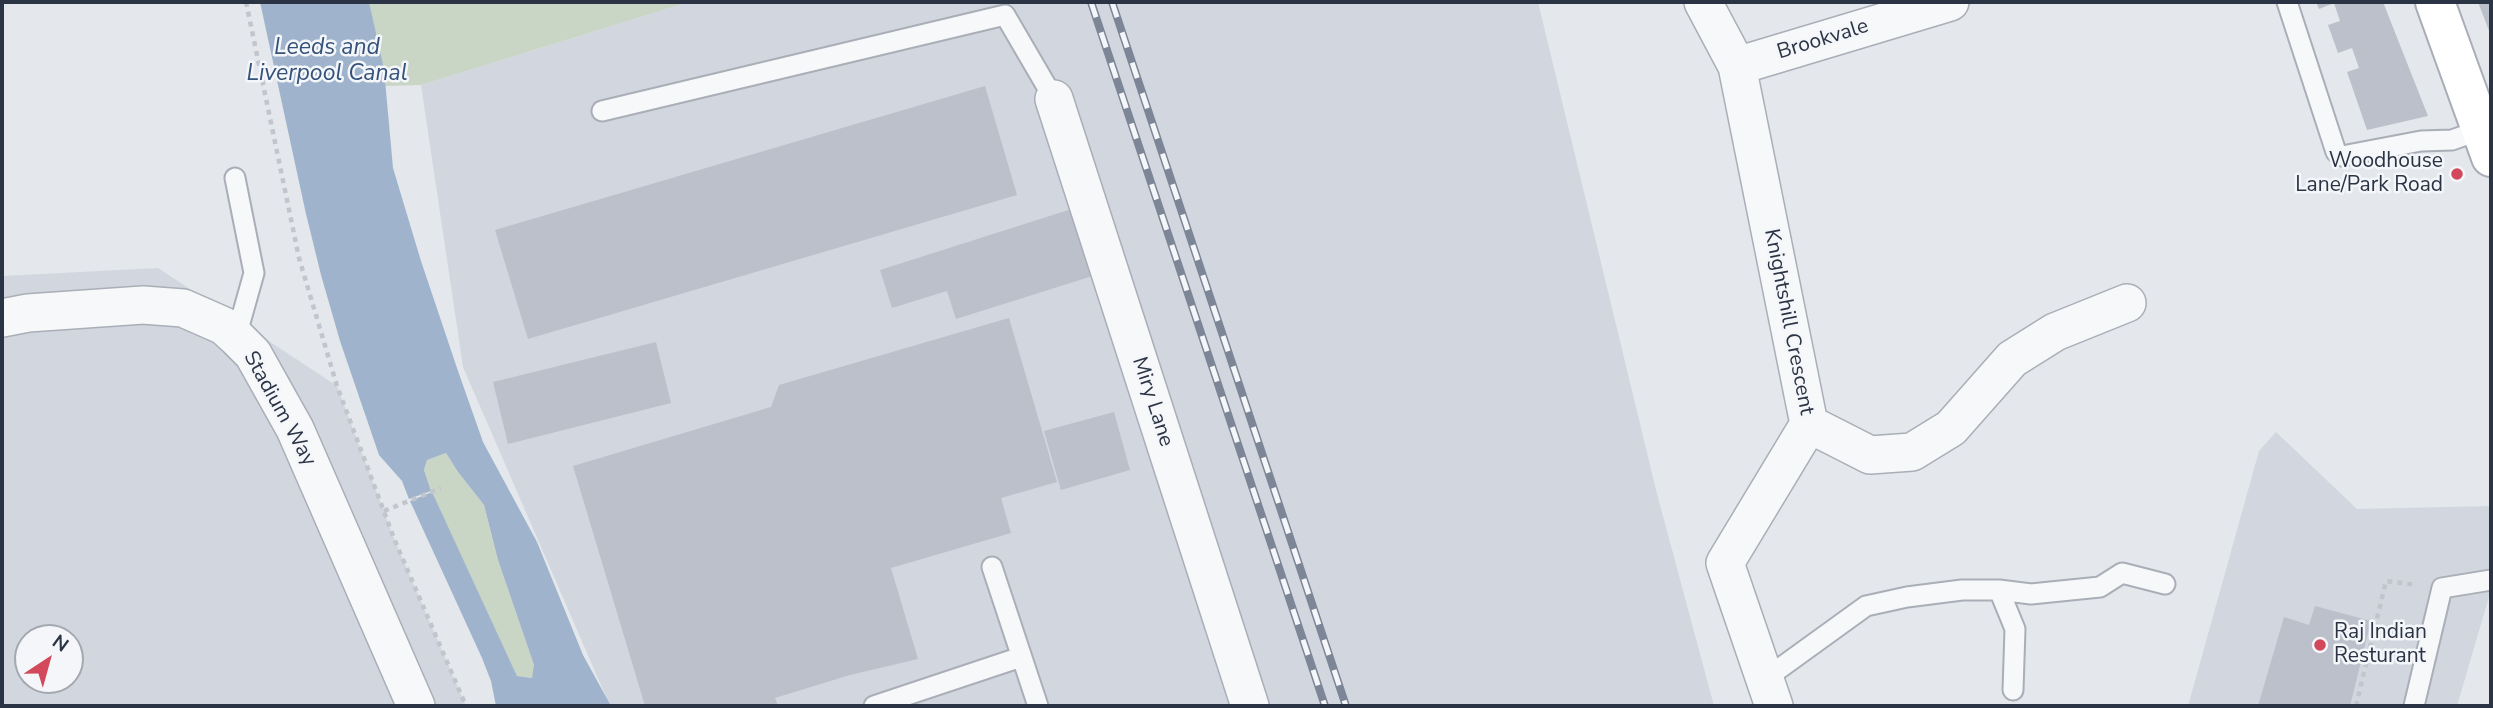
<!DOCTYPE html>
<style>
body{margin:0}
#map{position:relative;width:2493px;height:708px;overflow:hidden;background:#e4e7ec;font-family:"Nunito Sans",sans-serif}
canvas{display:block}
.frame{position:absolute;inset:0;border:4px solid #2b3445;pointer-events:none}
.north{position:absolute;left:14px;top:624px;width:70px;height:70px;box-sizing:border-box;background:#f4f6f9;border:2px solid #a4a8b1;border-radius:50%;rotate:36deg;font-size:19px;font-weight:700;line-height:28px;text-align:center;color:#2b3445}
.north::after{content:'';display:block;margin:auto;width:24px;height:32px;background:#d1495b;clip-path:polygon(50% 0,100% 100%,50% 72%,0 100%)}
</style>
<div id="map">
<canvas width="2493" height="708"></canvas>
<div class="frame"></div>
<div class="north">N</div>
</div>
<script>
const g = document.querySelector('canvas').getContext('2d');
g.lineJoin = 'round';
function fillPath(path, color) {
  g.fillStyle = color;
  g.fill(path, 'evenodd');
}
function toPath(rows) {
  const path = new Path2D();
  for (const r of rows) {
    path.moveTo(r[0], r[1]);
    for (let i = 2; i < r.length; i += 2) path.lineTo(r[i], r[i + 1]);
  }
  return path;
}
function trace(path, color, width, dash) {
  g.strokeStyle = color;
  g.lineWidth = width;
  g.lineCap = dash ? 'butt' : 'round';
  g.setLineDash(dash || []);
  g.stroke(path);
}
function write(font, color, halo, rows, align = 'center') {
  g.font = font + ' "Nunito Sans",sans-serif';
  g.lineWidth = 5;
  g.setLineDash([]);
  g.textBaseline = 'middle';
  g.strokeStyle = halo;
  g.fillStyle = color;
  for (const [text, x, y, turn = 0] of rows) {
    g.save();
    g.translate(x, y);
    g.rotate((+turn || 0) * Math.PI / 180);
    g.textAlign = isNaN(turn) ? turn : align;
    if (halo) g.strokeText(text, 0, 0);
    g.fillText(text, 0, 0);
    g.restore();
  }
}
fillPath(toPath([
 [689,2,1538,2,1656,490,1714,706,610,706,463,367,421,85],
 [158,268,337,386,395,541,466,706,2,706,2,276],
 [28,638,70,638,70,680,28,680],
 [2276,432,2357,509,2491,506,2491,590,2457,706,2188,706,2259,451]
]), '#d2d6de');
fillPath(toPath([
 [369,2,689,2,421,85,385,86],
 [446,453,458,472,484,505,498,560,534,665,533,678,517,676,431,491,424,470,427,460]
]), '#c9d6c5');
fillPath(toPath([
 [260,2,369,2,384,69,393,168,421,261,458,371,483,442,537,542,583,655,611,706,496,706,491,681,482,658,410,501,432,492,517,676,532,678,534,665,498,560,484,505,458,472,446,453,427,460,424,470,431,491,409,499,402,481,379,455,340,341,321,275,306,214]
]), '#9fb4cc');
fillPath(toPath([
 [2316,2,2383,2,2428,116,2367,130,2347,72,2359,68,2352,48,2338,53,2328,25,2340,21,2334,3,2319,9],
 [2478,2,2491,2,2491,36],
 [985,86,1017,195,528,339,495,230],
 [1081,206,1102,273,956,319,947,291,892,308,880,270],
 [1009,318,1057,482,1001,498,1011,533,891,568,918,659,850,675,775,698,778,706,645,706,573,466,771,407,779,385],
 [656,342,671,403,508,444,493,382],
 [1114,412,1130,470,1061,490,1044,431],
 [2315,606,2371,621,2350,706,2258,706,2284,617,2309,625]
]), '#bbc0ca');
const lane = toPath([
 [2287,2,2336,152,2342,156,2421,141,2452,140,2483,129],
 [602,111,1005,15,1054,99],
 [235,178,254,273,236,337],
 [992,567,1038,706],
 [1999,590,2015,629,2013,690],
 [1765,679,1866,606,1907,597,1962,590,1999,590,2031,594,2100,587,2122,573,2165,584],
 [874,706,1021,657],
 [2414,706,2442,588,2491,580]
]);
const street = toPath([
 [1703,2,1737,66,1809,424,1725,563,1774,706],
 [1737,66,1950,2],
 [1054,99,1250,706],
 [2,318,28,313,143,305,183,308,224,326,236,337,253,354,295,429,416,706],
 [1809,424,1870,455,1912,452,1951,428,2012,359,2055,332,2127,303]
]);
const secondary = toPath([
 [2435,2,2491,157]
]);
trace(lane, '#a9aeb7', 23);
trace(street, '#a9aeb7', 40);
trace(secondary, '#a9aeb7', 42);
trace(toPath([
 [246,2,299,258,337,386,395,541,466,706],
 [384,511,441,488],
 [2356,706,2386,581,2417,585]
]), '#c2c5cb', 4.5, [5, 5]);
trace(lane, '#f7f8fa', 19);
trace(street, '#f7f8fa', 37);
trace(secondary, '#fff', 38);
const rail = toPath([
 [1091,2,1325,706],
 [1112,2,1346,706]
]);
trace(rail, '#7d8696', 8);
trace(rail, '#f4f6f9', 5, [16]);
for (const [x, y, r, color] of [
 [2457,174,7,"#d1495b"],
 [2320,645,7,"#d1495b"]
]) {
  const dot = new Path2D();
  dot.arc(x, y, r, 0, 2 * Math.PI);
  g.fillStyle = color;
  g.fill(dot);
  trace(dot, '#f4f6f9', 2.5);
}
write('21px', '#2b3445', '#f4f6f9', [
 ["Brookvale",1823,40,-17],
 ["Knightshill Crescent",1788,322,79],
 ["Miry Lane",1152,402,72],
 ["Stadium Way",279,409,61]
]);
write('21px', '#2b3445', '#f4f6f9', [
 ["Woodhouse",2443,162],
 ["Lane/Park Road",2443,186],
 ["Raj Indian",2334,633,"left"],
 ["Resturant",2334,657,"left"]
], 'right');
write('italic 23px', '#34527a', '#f4f6f9', [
 ["Leeds and",327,48],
 ["Liverpool Canal",327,74]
]);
</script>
